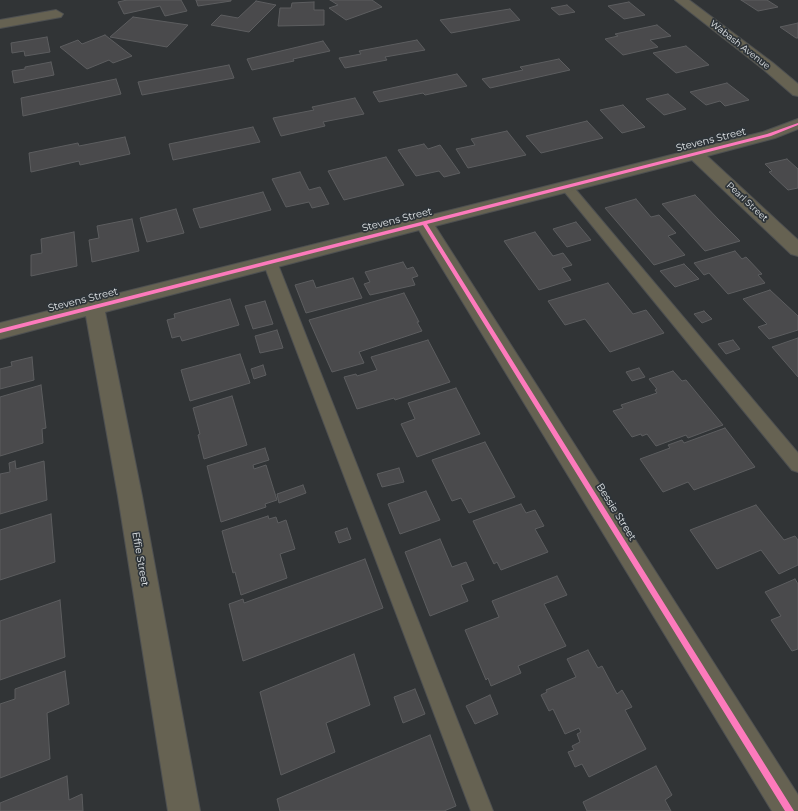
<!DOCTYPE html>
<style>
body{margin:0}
canvas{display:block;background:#313436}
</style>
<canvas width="798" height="811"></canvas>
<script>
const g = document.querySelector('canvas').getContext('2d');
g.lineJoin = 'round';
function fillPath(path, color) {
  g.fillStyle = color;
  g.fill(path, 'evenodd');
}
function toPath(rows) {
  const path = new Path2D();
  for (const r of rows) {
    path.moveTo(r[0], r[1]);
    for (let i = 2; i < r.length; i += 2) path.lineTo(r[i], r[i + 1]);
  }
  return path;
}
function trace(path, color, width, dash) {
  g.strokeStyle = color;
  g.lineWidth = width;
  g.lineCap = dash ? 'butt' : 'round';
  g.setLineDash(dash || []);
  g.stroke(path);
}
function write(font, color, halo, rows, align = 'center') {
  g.font = font + ' Montserrat,sans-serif';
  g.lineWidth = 3.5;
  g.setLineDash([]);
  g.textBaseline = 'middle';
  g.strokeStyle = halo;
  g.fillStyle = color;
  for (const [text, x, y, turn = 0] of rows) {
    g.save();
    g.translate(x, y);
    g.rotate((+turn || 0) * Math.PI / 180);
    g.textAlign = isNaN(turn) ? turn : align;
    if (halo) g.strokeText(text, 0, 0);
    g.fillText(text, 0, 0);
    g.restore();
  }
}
const building = toPath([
 [127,0,181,0,187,11,165,16,160,6,124,14,118,2,127,0],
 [196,0,231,0,231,1,198,6,196,0],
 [330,0,372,0,382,7,346,20,329,8,338,5,330,0],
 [741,0,767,0,778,7,758,11,741,0],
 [256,1,276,5,249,32,211,25,221,15,238,18,256,1],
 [314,2,314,10,324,10,324,25,278,26,280,8,291,8,292,3,314,2],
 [629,2,645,15,624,19,608,6,629,2],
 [567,5,575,12,559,15,551,8,567,5],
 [510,9,520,20,451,33,440,20,510,9],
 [133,17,188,25,167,47,110,37,133,17],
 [798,23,798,38,796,38,780,27,798,23],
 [657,25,671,36,650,40,658,47,623,55,605,39,618,36,615,34,657,25],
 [105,35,132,56,113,63,109,60,87,69,60,47,78,40,82,44,105,35],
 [47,37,50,52,25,56,24,51,12,53,11,43,47,37],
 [417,40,425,50,385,57,387,60,345,68,339,58,361,54,359,51,417,40],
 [323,41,330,51,293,59,294,61,252,70,247,59,323,41],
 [686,46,709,65,676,73,653,53,686,46],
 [559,59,570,70,490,88,482,79,523,70,520,67,559,59],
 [51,62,54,75,14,83,12,71,25,69,25,67,51,62],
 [229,65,234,78,142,95,138,82,229,65],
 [457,74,467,86,425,95,423,93,379,102,373,92,457,74],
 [116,79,121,94,23,116,21,98,116,79],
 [727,83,749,100,725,106,720,101,706,105,690,92,727,83],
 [668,94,686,109,664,115,646,99,668,94],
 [355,98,364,114,323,122,325,126,281,136,273,118,314,110,312,107,355,98],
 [623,105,645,127,622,133,600,110,623,105],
 [587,121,603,138,541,153,526,136,587,121],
 [253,127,260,142,173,160,169,144,253,127],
 [507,131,526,155,468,168,456,149,475,145,471,139,507,131],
 [125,137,130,154,80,165,79,161,31,172,29,153,78,143,79,146,125,137],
 [424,144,428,149,440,145,460,173,444,177,439,171,416,176,398,150,424,144],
 [386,157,404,185,344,200,328,171,386,157],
 [787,159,798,169,798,188,788,190,769,172,772,171,765,164,787,159],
 [300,172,309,190,320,187,329,204,312,208,309,202,286,207,272,179,300,172],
 [263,192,271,210,200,228,193,209,263,192],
 [695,195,718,219,740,241,705,251,662,204,695,195],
 [636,199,651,217,659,215,676,233,668,236,685,255,654,265,605,208,636,199],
 [176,209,184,233,147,242,140,218,176,209],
 [132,219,139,251,92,262,89,240,99,238,97,226,132,219],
 [576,222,591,240,567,247,553,229,576,222],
 [74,232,77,266,31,276,31,255,42,253,41,239,74,232],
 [535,232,553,256,563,253,572,265,562,268,571,280,539,290,504,241,535,232],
 [735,251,742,259,746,257,762,274,758,275,765,283,728,294,709,273,704,275,694,263,735,251],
 [403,262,407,269,413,267,418,276,412,278,415,285,370,295,364,284,370,282,365,272,403,262],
 [684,264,699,279,675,287,660,271,684,264],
 [353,278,362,298,306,313,295,285,313,280,316,288,353,278],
 [608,283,633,314,646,310,664,333,610,352,585,319,565,325,548,301,608,283],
 [770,290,798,316,798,330,769,339,758,327,767,324,743,299,770,290],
 [404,293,419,322,417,322,422,331,359,352,364,363,332,372,309,320,404,293],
 [230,299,239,325,182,341,180,336,172,338,167,320,175,318,174,314,230,299],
 [265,301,273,324,253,329,245,306,265,301],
 [704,311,712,319,702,323,694,314,704,311],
 [277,330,283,348,260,353,255,336,277,330],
 [798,338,798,377,772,347,798,338],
 [428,340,450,382,395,400,394,398,357,409,344,377,356,374,357,376,377,370,371,357,428,340],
 [733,340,740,349,726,354,718,344,733,340],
 [240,354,250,383,190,401,181,370,240,354],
 [32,357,34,380,0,389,0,369,12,366,11,362,32,357],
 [263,365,266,375,254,379,251,369,263,365],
 [639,368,645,377,632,381,626,372,639,368],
 [673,371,682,381,686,380,723,425,688,438,686,435,656,446,647,434,642,436,641,434,632,437,613,411,623,408,621,405,657,393,655,390,657,389,649,379,673,371],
 [41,385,46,428,42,429,43,443,0,456,0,397,41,385],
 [456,388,480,434,417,457,401,424,415,419,408,403,456,388],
 [232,396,247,445,204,459,198,435,200,434,193,408,232,396],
 [725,428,755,467,694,490,688,482,663,492,640,459,670,448,668,445,682,440,684,443,725,428],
 [485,442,515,497,469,513,461,498,452,501,432,460,485,442],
 [265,448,269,460,253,465,254,469,266,465,277,500,265,504,266,507,221,522,207,466,265,448],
 [15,461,16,469,44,461,47,500,0,514,0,474,10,472,9,463,15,461],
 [399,468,404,482,382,487,377,474,399,468],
 [303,485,306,493,279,503,277,494,303,485],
 [426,491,440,520,400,534,388,504,426,491],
 [521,504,526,513,535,510,544,526,535,529,548,552,501,570,497,562,494,564,473,521,521,504],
 [756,505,784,540,795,536,798,540,798,565,779,574,761,550,717,569,690,530,756,505],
 [51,514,55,562,0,580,0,530,51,514],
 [268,516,269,519,276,517,278,523,286,520,295,549,280,554,287,578,241,595,235,572,233,573,222,531,268,516],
 [347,528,351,539,339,543,335,532,347,528],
 [440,539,452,567,466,562,474,580,461,585,468,601,430,616,405,552,440,539],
 [365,559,383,608,243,661,229,604,243,599,244,603,365,559],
 [557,576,567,595,544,604,566,646,518,666,521,673,491,686,488,678,486,680,465,630,499,617,492,601,557,576],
 [795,579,798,584,798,649,792,651,771,620,781,616,765,592,795,579],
 [60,600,65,657,0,680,0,621,60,600],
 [588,650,598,668,602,666,617,694,622,690,632,707,625,710,646,749,589,777,582,764,575,767,568,752,574,750,572,746,580,742,577,734,581,732,579,728,565,734,553,709,549,711,541,695,547,692,546,690,576,677,567,659,588,650],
 [354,654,370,705,326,723,335,752,281,775,260,692,354,654],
 [65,671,69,704,47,713,50,759,0,778,0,704,15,699,15,689,65,671],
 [415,689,425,714,403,723,394,697,415,689],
 [490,695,498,714,475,724,466,706,490,695],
 [430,735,456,806,444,811,280,811,277,799,430,735],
 [656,766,672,795,665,800,671,811,587,811,583,802,656,766],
 [67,776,69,800,82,794,83,811,0,811,0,803,67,776]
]);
fillPath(building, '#4a4a4c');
trace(building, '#5c5d5f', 1);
const service = toPath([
 [567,183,571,184,798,453,798,472,792,470,563,190,561,187,563,184,567,183],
 [270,257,275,259,277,262,493,811,471,811,263,262,265,259,270,257]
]);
const minor = toPath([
 [675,0,689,0,773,63,798,84,798,96,793,95,763,69,675,0],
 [56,10,63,14,61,17,0,28,0,20,56,10],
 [798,119,798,129,775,138,707,156,798,240,798,256,791,254,692,160,435,226,798,795,798,811,772,811,419,230,105,312,142,496,200,811,168,811,118,496,86,316,0,339,0,323,763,132,798,119]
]);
trace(service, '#4e5051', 2);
trace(minor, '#4e5051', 2);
fillPath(service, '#666252');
fillPath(minor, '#666252');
fillPath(toPath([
 [798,123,798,125,771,136,427,224,794,811,785,811,423,225,0,333,0,329,767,134,798,123]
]), '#fd7abc');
write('9px', '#dee2e5', '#2e3439', [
 ["Wabash Avenue",740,45,38],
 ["Pearl Street",747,202,43]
]);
write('10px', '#dee2e5', '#2e3439', [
 ["Stevens Street",711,140,-14],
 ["Stevens Street",397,220,-14],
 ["Stevens Street",83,300,-14],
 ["Bessie Street",616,512,58],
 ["Effie Street",140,559,80]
]);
</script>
